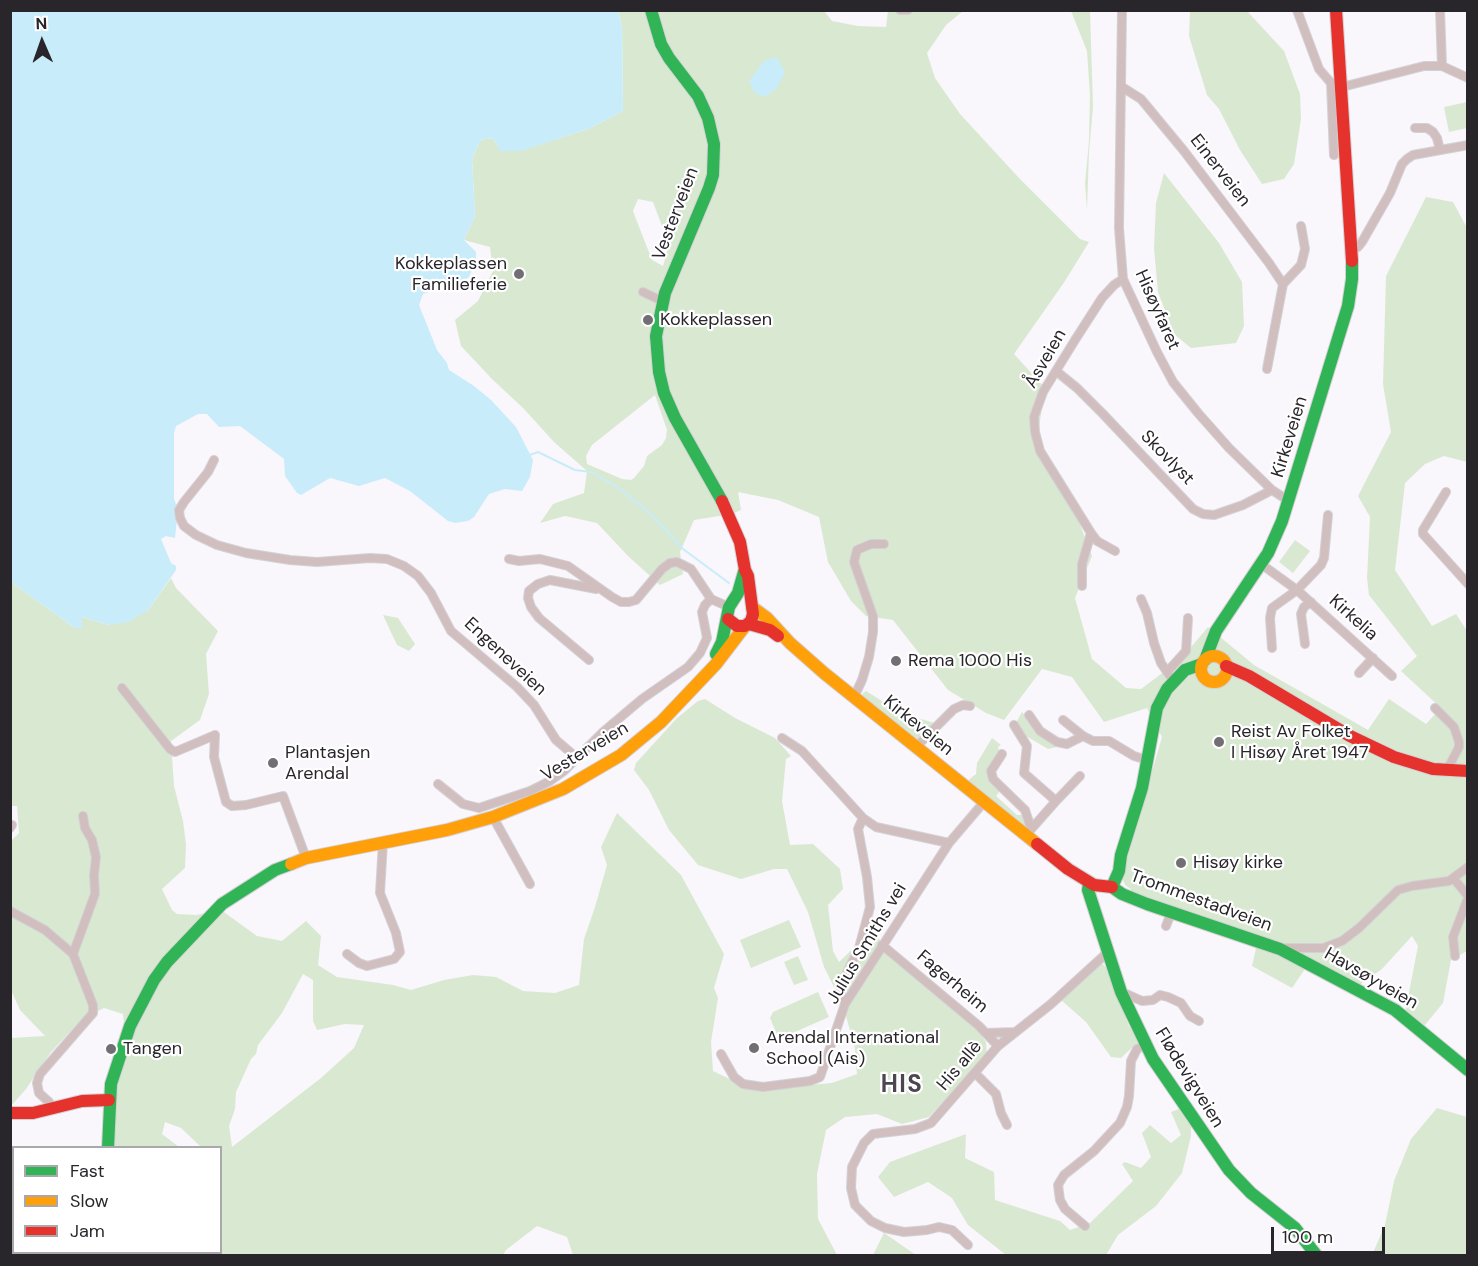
<!DOCTYPE html>
<meta charset="utf-8">
<style>
body{margin:0}
#map{position:relative;width:1478px;height:1266px;overflow:hidden;background:#f9f6fc;font-family:"DM Sans",sans-serif}
canvas{display:block}
.frame{position:absolute;inset:0;border:12px solid #29262b;pointer-events:none}
.legend{position:absolute;left:12px;top:1146px;width:210px;height:108px;box-sizing:border-box;background:#fff;border:2px solid #a9a8aa;margin:0;padding:8px 10px;list-style:none;font-size:18px;color:#29262b}
.legend li{display:flex;align-items:center;gap:12px;height:30px}
.legend b{width:30px;border:2px solid #a9a8aa}
.north{position:absolute;left:12px;top:12px;width:60px;height:60px;-webkit-text-stroke:4px #fff;paint-order:stroke;rotate:358deg;font-size:16px;font-weight:700;line-height:24px;text-align:center;color:#29262b}
.north::after{content:'';display:block;margin:auto;width:21px;height:27px;background:#29262b;clip-path:polygon(50% 0,100% 100%,50% 72%,0 100%)}
.scale{position:absolute;left:1271px;top:1227px;width:114px;height:27px;box-sizing:border-box;border:3px solid #29262b;border-top:0;padding-left:8px;font-size:18px;line-height:21px;white-space:nowrap;color:#29262b;-webkit-text-stroke:4px #fff;paint-order:stroke}
</style>
<div id="map">
<canvas width="1478" height="1266"></canvas>
<div class="frame"></div>
<ul class="legend">
<li><b style="height:8px;background:#30b455"></b>Fast</li>
<li><b style="height:8px;background:#ff9f0a"></b>Slow</li>
<li><b style="height:8px;background:#e5322d"></b>Jam</li>
</ul>
<div class="north">N</div>
<div class="scale">100 m</div>
</div>
<script>
const g = document.querySelector('canvas').getContext('2d');
g.lineJoin = 'round';
function fillPath(path, color) {
  g.fillStyle = color;
  g.fill(path, 'evenodd');
}
function toPath(rows) {
  const path = new Path2D();
  for (const r of rows) {
    if (r.length === 3) {
      path.moveTo(r[0] + r[2], r[1]);
      path.arc(r[0], r[1], r[2], 0, 2 * Math.PI);
      continue;
    }
    path.moveTo(r[0], r[1]);
    for (let i = 2; i < r.length; i += 2) path.lineTo(r[i], r[i + 1]);
  }
  return path;
}
function trace(path, color, width, dash) {
  g.strokeStyle = color;
  g.lineWidth = width;
  g.lineCap = dash ? 'butt' : 'round';
  g.setLineDash(dash || []);
  g.stroke(path);
}
function write(font, color, halo, rows, align = 'center') {
  g.font = font + ' "DM Sans",sans-serif';
  g.lineWidth = 4.5;
  g.setLineDash([]);
  g.textBaseline = 'middle';
  g.strokeStyle = halo;
  g.fillStyle = color;
  for (const [text, x, y, turn = 0] of rows) {
    g.save();
    g.translate(x, y);
    g.rotate((+turn || 0) * Math.PI / 180);
    g.textAlign = isNaN(turn) ? turn : align;
    if (halo) g.strokeText(text, 0, 0);
    g.fillText(text, 0, 0);
    g.restore();
  }
}
fillPath(toPath([
 [618,11,824,11,832,21,858,26,886,27,888,11,963,11,946,25,927,53,935,78,960,114,1019,178,1080,239,1089,242,1065,281,1014,354,1045,388,1038,434,1054,475,1076,514,1092,556,1075,598,1092,659,1126,688,1141,689,1181,659,1208,627,1254,665,1368,730,1389,699,1426,724,1441,708,1401,671,1417,656,1369,595,1367,578,1370,517,1358,496,1391,432,1383,384,1386,276,1426,197,1453,202,1467,228,1467,462,1444,456,1425,464,1405,483,1395,570,1432,626,1456,614,1467,631,1467,951,1451,960,1443,1003,1425,1025,1405,1013,1418,946,1412,936,1382,969,1358,986,1309,963,1292,988,1252,966,1258,940,1130,894,1131,889,1125,885,1123,880,1123,873,1162,737,1147,708,1104,722,1072,677,1042,669,1004,720,986,713,948,690,893,620,866,616,851,601,828,562,819,517,778,500,738,492,741,510,732,514,694,520,680,552,683,574,660,585,628,556,597,523,565,516,540,523,553,504,584,493,587,471,554,442,524,409,492,379,461,346,455,320,478,301,493,271,490,247,464,240,475,216,472,159,480,141,487,138,494,139,498,147,554,140,588,129,623,111,622,27],
 [638,199,653,202,669,245,663,266,652,260,636,219,633,211],
 [655,395,667,430,666,438,662,445,647,456,644,466,634,478,631,480,622,479,587,464,586,456,592,445],
 [1071,11,1090,11,1093,107,1089,152,1087,210,1085,183,1089,141,1090,95,1087,51],
 [1190,11,1247,11,1284,51,1300,94,1301,119,1294,164,1284,179,1262,184,1240,150,1219,109,1207,95,1189,36],
 [1467,102,1467,128,1449,132,1444,107],
 [1164,173,1219,243,1242,282,1244,326,1236,343,1191,348,1174,334,1158,292,1154,248,1156,203],
 [1295,540,1310,551,1293,573,1279,562],
 [171,578,176,588,218,631,206,654,209,694,200,720,171,741,174,786,183,821,186,844,185,868,162,889,172,910,177,914,196,915,221,910,257,936,282,941,306,921,321,936,318,965,337,977,393,985,411,990,444,980,473,975,496,977,523,991,555,993,579,985,584,939,595,907,607,865,601,847,617,813,681,875,724,954,714,988,718,998,711,1042,713,1071,742,1085,788,1087,832,1083,857,1074,855,1049,843,1005,824,967,808,912,787,869,774,869,741,879,698,865,669,830,649,790,634,770,636,763,677,718,698,701,705,699,735,718,775,738,791,756,786,759,782,801,790,845,813,844,840,869,843,889,828,905,833,951,839,962,870,932,897,953,966,1014,986,1042,987,1055,929,1117,902,1124,877,1114,845,1117,826,1130,817,1174,818,1219,837,1255,573,1255,567,1237,537,1226,506,1250,503,1255,113,1255,113,1252,220,1252,220,1148,201,1147,181,1128,165,1122,162,1134,179,1147,111,1147,110,1121,125,1033,123,1014,104,1008,82,1019,51,1052,26,1089,11,1106,11,1038,45,1036,20,1010,11,990,11,841,19,833,17,806,10,806,11,582,75,628,82,628,82,617,109,625,148,610],
 [303,974,313,980,313,1021,317,1030,345,1024,364,1025,354,1048,321,1078,232,1147,229,1126,235,1109,236,1092,251,1059,256,1054,258,1045,282,1013],
 [383,615,398,618,415,644,409,651,397,645],
 [866,691,901,713,938,724,918,743,862,697,863,693],
 [1022,712,1036,728,1061,746,1048,749,1026,736,1017,721],
 [992,738,1001,745,998,747,1000,753,991,768,1000,791,996,796,1017,815,1022,815,1027,821,1025,827,966,782,976,774,977,763],
 [789,920,801,947,751,968,740,940],
 [798,956,808,980,794,985,784,962],
 [1101,962,1106,968,1129,1026,1139,1041,1121,1058,1111,1057,1086,1022,1061,1000],
 [818,992,829,1017,779,1039,770,1018,773,1012],
 [1437,1108,1467,1117,1467,1255,1372,1255,1385,1225,1394,1181,1411,1139],
 [1179,1109,1191,1126,1191,1136,1182,1173,1156,1206,1118,1235,1106,1255,1006,1255,968,1225,952,1198,928,1182,894,1197,878,1177,890,1162,966,1134,965,1158,994,1172,995,1200,1060,1221,1070,1230,1090,1223,1133,1181,1122,1164,1125,1162,1141,1168,1151,1157,1142,1133,1150,1125,1171,1143,1181,1135,1171,1112],
 [884,1233,916,1255,873,1255]
]), '#d9e9d1');
fillPath(toPath([
 [11,11,618,11,622,27,623,111,588,129,521,151,500,151,494,139,487,138,480,141,472,159,475,216,464,240,476,252,476,261,469,277,455,287,451,285,423,294,419,305,437,350,447,363,449,370,474,386,491,400,516,427,533,460,530,477,522,491,505,489,489,494,474,517,468,521,455,523,448,521,410,491,385,478,359,486,330,478,301,495,297,493,285,476,284,459,240,426,219,427,207,414,198,414,176,426,174,433,174,499,178,509,175,538,166,536,161,539,171,563,176,566,176,570,148,610,128,622,109,625,82,617,82,628,75,628,11,582],
 [777,57,785,73,776,89,764,97,754,92,749,81,764,61]
]), '#c9ecfb');
trace(toPath([
 [530,455,538,452,575,470,591,472,619,488,652,515,683,549,729,583]
]), '#c9ecfb', 2);
const street = toPath([
 [900,10,908,10],
 [1122,10,1119,228,1123,279,1157,352,1173,382,1198,413,1229,448,1272,490,1289,501],
 [1297,10,1319,69,1331,83,1341,83],
 [1440,10,1442,66],
 [1331,83,1334,155],
 [1122,87,1141,99,1184,151,1269,263,1283,284,1267,369],
 [1342,87,1424,66,1442,66,1468,78],
 [1415,128,1427,128,1433,132,1437,138,1440,150],
 [1352,248,1358,247,1362,242,1390,193,1402,164,1407,159,1413,155,1468,145],
 [1283,284,1301,265,1305,249,1301,226],
 [643,292,662,301],
 [1056,371,1077,388,1103,414,1193,509,1203,514,1214,515,1243,505,1272,490],
 [214,460,208,472,184,502,179,510,180,518,184,526,196,535,217,545,246,553,290,560,317,562,370,558,387,559,404,566,418,576,431,593,451,631,517,687,534,705,556,740,576,757],
 [1446,492,1423,530,1423,534,1468,584],
 [1115,551,1097,541,1091,533,1040,451,1035,432,1034,417,1043,392,1075,340,1102,298,1114,285,1123,279],
 [509,559,519,561,540,559,568,566,612,597,621,602,629,602,636,600,662,569,670,563,677,562,691,569,711,599,729,607],
 [1261,564,1297,590,1392,676],
 [1082,586,1082,564,1091,533],
 [1141,599,1147,613,1154,643,1161,663,1174,682],
 [1305,644,1301,614,1304,607,1311,602],
 [1272,648,1270,618,1272,608,1297,590,1321,565,1324,558,1328,515],
 [589,660,539,618,531,607,528,598,529,591,538,584,550,580,596,589],
 [1167,672,1186,651,1188,618],
 [1359,673,1373,658],
 [122,688,170,749,175,752,215,735],
 [854,697,862,680,869,657,873,632,873,616,854,562,857,550,871,544,884,544],
 [1435,708,1454,727,1459,742,1459,747,1447,770],
 [1029,715,1040,731,1057,742,1067,744,1083,736],
 [1063,720,1083,736,1093,741,1109,741,1134,756,1147,760],
 [1014,725,1027,746,1024,773,1056,801,1026,835],
 [215,735,214,757,226,802,232,806,246,805,283,796,306,858],
 [782,738,802,751,863,818,876,827,949,843],
 [916,747,954,709,963,705,970,706],
 [1002,754,991,771,993,779,1025,810,1031,828],
 [438,784,463,804,479,808,530,791,550,781,564,771,603,732,642,699,688,667,700,653,707,638,702,612,705,605,711,599],
 [1056,801,1080,776],
 [493,817,530,884],
 [10,828,12,825],
 [1454,879,1468,896],
 [10,911,45,930,73,954,93,1005,93,1013,40,1074,37,1083,39,1093,49,1102,53,1109],
 [1166,926,1171,913],
 [882,945,979,1026,998,1046],
 [1280,948,1323,948,1342,941,1359,928,1398,890,1412,886,1449,881,1468,867],
 [73,954,95,894,94,875,96,857,92,840,85,828,83,816],
 [347,954,359,963,367,966,394,959,400,952,396,933,380,893,383,842],
 [1455,956,1453,937,1468,898],
 [1122,992,1142,1001,1153,1000,1160,995,1168,997,1181,1003,1190,1016,1199,1021],
 [845,1004,840,991,841,985,859,948,870,907,867,877,858,829,863,818],
 [986,1033,1015,1032],
 [721,1054,734,1077,743,1084,763,1087,810,1081,820,1077,845,1004,949,843,984,802],
 [976,1074,996,1094,1001,1113,1007,1125],
 [1085,1226,1065,1209,1060,1200,1058,1185,1064,1175,1094,1151,1120,1123,1127,1107,1129,1096,1131,1061,1137,1049,1145,1045],
 [968,1245,952,1230,939,1227,927,1230,904,1232,885,1228,871,1221,855,1205,851,1188,852,1167,864,1143,873,1134,915,1129,931,1123,998,1046,1051,1004,1108,952]
]);
const fast = toPath([
 [651,10,661,44,669,58,698,96,708,118,714,144,713,175,709,188,665,293,656,336,659,372,664,393,675,418,722,501],
 [716,654,722,642,729,607,738,593,744,572],
 [1205,660,1216,631,1268,553,1282,521,1348,306,1352,279,1352,261],
 [1089,883,1088,890,1121,992,1153,1059,1229,1170,1251,1193,1295,1228,1317,1256],
 [1112,887,1122,894,1147,904,1280,949,1395,1010,1468,1070],
 [1112,887,1119,871,1121,855,1142,788,1157,708,1167,689,1185,670,1202,664],
 [108,1148,111,1084,130,1026,154,980,167,962,222,904,275,870,291,864]
]);
const slow = toPath([
 [752,607,767,618,790,643,824,673,1037,844],
 [1214,669,13],
 [291,864,306,858,447,830,493,817,563,789,621,755,661,722,716,664,745,626],
 [111,1252,111,1256]
]);
const jam = toPath([
 [1336,10,1352,261],
 [722,501,740,542,745,570,748,576,753,614,751,621,745,626,737,626,728,619],
 [749,624,770,630,778,636],
 [1226,666,1249,676,1350,736,1394,757,1433,769,1468,771],
 [1037,844,1068,869,1094,885,1112,887],
 [10,1113,33,1113,82,1101,109,1100]
]);
trace(street, '#d4d1d6', 10);
trace(fast, '#d4d1d6', 14);
trace(slow, '#d4d1d6', 14);
trace(jam, '#d4d1d6', 14);
trace(street, '#d1bfc0', 8);
trace(fast, '#30b455', 12);
trace(slow, '#ff9f0a', 12);
trace(jam, '#e5322d', 12);
for (const [x, y, r, color] of [
 [519,274,6,"#726f74"],
 [648,320,6,"#726f74"],
 [896,661,6,"#726f74"],
 [1219,742,6,"#726f74"],
 [273,763,6,"#726f74"],
 [1181,863,6,"#726f74"],
 [754,1048,6,"#726f74"],
 [111,1049,6,"#726f74"]
]) {
  const dot = new Path2D();
  dot.arc(x, y, r, 0, 2 * Math.PI);
  g.fillStyle = color;
  g.fill(dot);
  trace(dot, '#fff', 2);
}
write('18px', '#29262b', '#fff', [
 ["Einerveien",1220,171,52],
 ["Vesterveien",676,214,-69],
 ["Hisøyfaret",1157,310,66],
 ["Åsveien",1046,359,-60],
 ["Kirkeveien",1290,437,-73],
 ["Skovlyst",1167,458,46],
 ["Kirkelia",1353,618,42],
 ["Engeneveien",505,657,43],
 ["Kirkeveien",918,726,39],
 ["Vesterveien",585,752,-31],
 ["Trommestadveien",1201,901,20],
 ["Julius Smiths vei",867,944,-59],
 ["Havsøyveien",1371,979,30],
 ["Fagerheim",952,982,40],
 ["His allè",960,1066,-50],
 ["Flødevigveien",1189,1078,58]
]);
write('18px', '#29262b', '#fff', [
 ["Kokkeplassen",507,264,"right"],
 ["Familieferie",507,285,"right"],
 ["Kokkeplassen",660,320],
 ["Rema 1000 His",908,661],
 ["Reist Av Folket",1231,732],
 ["I Hisøy Året 1947",1231,753],
 ["Plantasjen",285,753],
 ["Arendal",285,774],
 ["Hisøy kirke",1193,863],
 ["Arendal International",766,1038],
 ["School (Ais)",766,1059],
 ["Tangen",123,1049]
], 'left');
g.letterSpacing = '1.5px';
write('bold 24px', '#4c4651', '#fff', [
 ["HIS",902,1086]
]);
g.letterSpacing = '0px';
</script>
